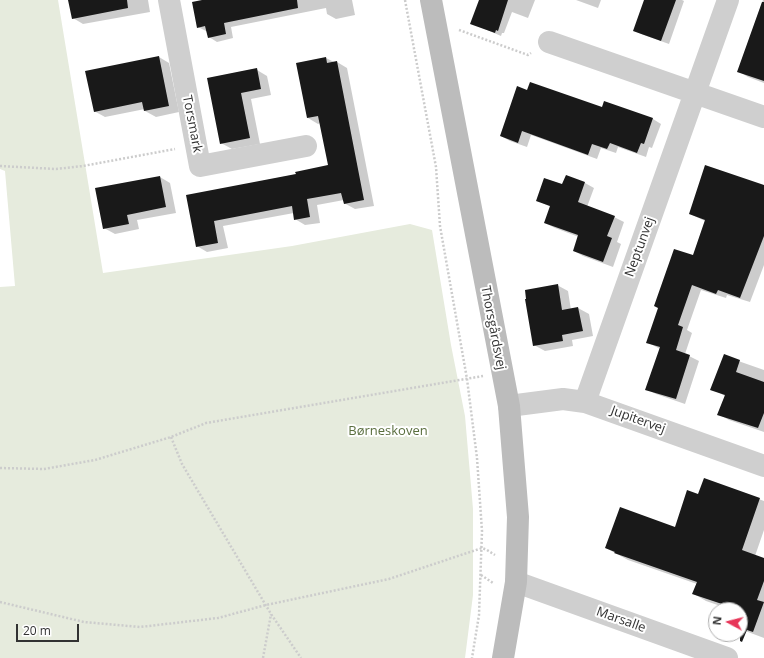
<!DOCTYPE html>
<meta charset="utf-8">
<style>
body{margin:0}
#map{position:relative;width:764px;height:658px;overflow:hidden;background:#fff;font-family:"Open Sans",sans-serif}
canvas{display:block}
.north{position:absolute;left:708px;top:602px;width:40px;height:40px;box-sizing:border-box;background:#fff;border:1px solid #adadad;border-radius:50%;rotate:277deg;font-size:11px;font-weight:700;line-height:16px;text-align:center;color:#323232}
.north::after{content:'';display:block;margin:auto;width:14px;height:18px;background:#e73558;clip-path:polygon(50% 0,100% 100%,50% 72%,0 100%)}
.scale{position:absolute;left:16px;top:624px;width:63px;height:18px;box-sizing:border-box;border:2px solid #323232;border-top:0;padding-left:5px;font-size:12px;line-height:14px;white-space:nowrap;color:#323232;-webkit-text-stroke:3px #fff;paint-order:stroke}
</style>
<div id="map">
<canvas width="764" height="658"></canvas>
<div class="north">N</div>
<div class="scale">20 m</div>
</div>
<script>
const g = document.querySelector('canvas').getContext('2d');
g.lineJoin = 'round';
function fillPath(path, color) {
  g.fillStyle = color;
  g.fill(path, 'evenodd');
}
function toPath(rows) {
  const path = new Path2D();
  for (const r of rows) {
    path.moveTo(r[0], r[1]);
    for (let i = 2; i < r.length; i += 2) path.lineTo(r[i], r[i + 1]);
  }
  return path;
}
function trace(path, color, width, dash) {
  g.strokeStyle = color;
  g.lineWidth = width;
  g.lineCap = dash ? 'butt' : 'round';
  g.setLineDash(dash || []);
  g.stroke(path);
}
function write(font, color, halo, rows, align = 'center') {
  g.font = font + ' "Open Sans",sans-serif';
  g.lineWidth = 4;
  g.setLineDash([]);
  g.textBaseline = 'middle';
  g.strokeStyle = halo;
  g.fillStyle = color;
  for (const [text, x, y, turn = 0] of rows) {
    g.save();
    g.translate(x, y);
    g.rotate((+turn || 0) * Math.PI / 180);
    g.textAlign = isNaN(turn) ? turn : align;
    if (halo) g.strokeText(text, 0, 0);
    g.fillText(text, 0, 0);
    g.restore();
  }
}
fillPath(toPath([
 [0,0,58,0,103,273,292,246,410,224,432,230,451,345,465,416,473,509,473,595,465,658,0,658,0,287,15,286,5,171,0,169]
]), '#e6ebdd');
fillPath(toPath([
 [69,0,148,0,150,12,83,24,73,18],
 [206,0,352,0,355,15,336,19,327,14,326,8,231,27,233,38,217,42,209,37,208,32,198,27],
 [480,0,535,0,528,18,512,12,504,33,502,33,501,36,471,23],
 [576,0,601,0,598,8],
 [645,0,682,0,684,1,669,44,641,34,635,31],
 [763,0,764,0,764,83,748,77,738,71],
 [159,57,169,63,179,112,156,117,145,111,145,109,105,117,94,111],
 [326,58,334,62,337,62,347,68,374,206,355,209,344,203,344,200,317,205,320,223,305,225,295,219,294,213,223,226,228,248,207,252,197,246,188,196,297,174,329,166,320,123,318,124,308,118],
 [257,70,267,76,271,95,251,99,260,144,232,149,221,143,209,79],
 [528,91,603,108,605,102,653,119,661,124,652,148,649,147,646,157,618,147,616,153,601,148,597,159,531,135,527,147,510,141,501,136],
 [160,177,170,183,176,213,137,220,139,229,115,234,104,228],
 [585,183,594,188,587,207,614,217,624,222,617,242,621,244,613,267,583,256,574,251,579,237,555,228,545,223,551,207,538,201,563,186],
 [764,185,764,265,750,302,727,295,726,298,701,290,687,330,692,333,685,354,699,361,685,404,656,394,646,389,660,349,647,342,693,256,705,221,690,214],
 [557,285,568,291,571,310,578,308,589,314,593,336,572,340,573,346,545,351,534,345],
 [724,356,764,370,764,432,729,420,718,414,725,396,712,389],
 [704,479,764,501,764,530,755,556,764,559,764,638,740,629,740,610,732,610,706,601,694,594,697,584,628,560,606,548,675,528,699,495]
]), '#0003');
fillPath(toPath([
 [68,0,127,0,128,8,72,19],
 [202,0,297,0,298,8,224,23,226,34,208,38,205,26,197,28,192,2],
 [479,0,508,0,498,31,496,30,495,33,470,24],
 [644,0,676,0,661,41,633,31],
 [762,2,764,2,764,81,737,72],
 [159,56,169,106,144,111,142,102,94,112,85,71],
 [326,57,327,63,337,61,364,200,344,204,341,193,307,199,310,217,294,220,292,206,214,221,218,243,196,247,186,195,296,174,295,172,328,165,318,116,307,118,296,63],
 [257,68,261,89,241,93,250,138,220,144,207,78],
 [530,82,602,107,604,101,653,118,644,144,641,143,637,153,610,143,607,149,592,144,588,155,522,131,518,143,500,136,517,86,527,90],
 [705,165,764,185,764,236,740,298,718,290,716,294,692,285,678,325,683,327,676,350,690,355,676,399,645,390,660,347,646,343,658,308,654,306,674,249,693,255,705,220,689,214],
 [566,175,585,182,578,202,615,216,607,236,612,238,603,262,573,251,578,235,544,223,550,206,536,201,544,178,562,184],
 [160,176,166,207,127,215,129,224,103,229,95,188],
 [558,284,562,310,578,307,583,331,562,335,563,341,533,346,525,299,526,299,525,290],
 [724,354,740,360,736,372,764,382,764,413,758,428,717,415,725,395,710,390],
 [704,478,760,498,742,550,764,558,764,581,757,600,764,602,753,632,747,630,742,642,740,641,740,610,692,594,697,582,614,553,615,552,605,548,620,507,675,527,687,490,698,494]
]), '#191919');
trace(toPath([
 [405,0,436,167,440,226,467,379,477,458,482,531,479,615,472,658],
 [459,30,528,55,531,53],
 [0,166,56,169,83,166,175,149],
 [171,437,182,464,271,614,301,658],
 [0,468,44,469,95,460,171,437,206,423,483,376],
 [481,575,493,583],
 [0,602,84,622,140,627,218,618,266,605,389,579,482,548,487,550,495,555],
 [263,658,271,614]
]), '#ccc', 2.5, [2, 2]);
trace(toPath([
 [169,0,200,166,306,146],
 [549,42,764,117],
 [585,402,728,0],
 [509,406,563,399,585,402,764,466],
 [516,582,727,658]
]), '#cfcfcf', 22);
trace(toPath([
 [431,0,509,406,518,517,516,582,503,658]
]), '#bcbcbc', 22);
write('13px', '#323232', '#fff', [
 ["Torsmark",192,124,79],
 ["Neptunvej",640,247,-70],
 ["Thorsgårdsvej",493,328,79],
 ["Jupitervej",638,420,20],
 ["Marsalle",621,620,20]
]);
write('13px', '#5a6e3e', '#fff', [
 ["Børneskoven",388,431]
]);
</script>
